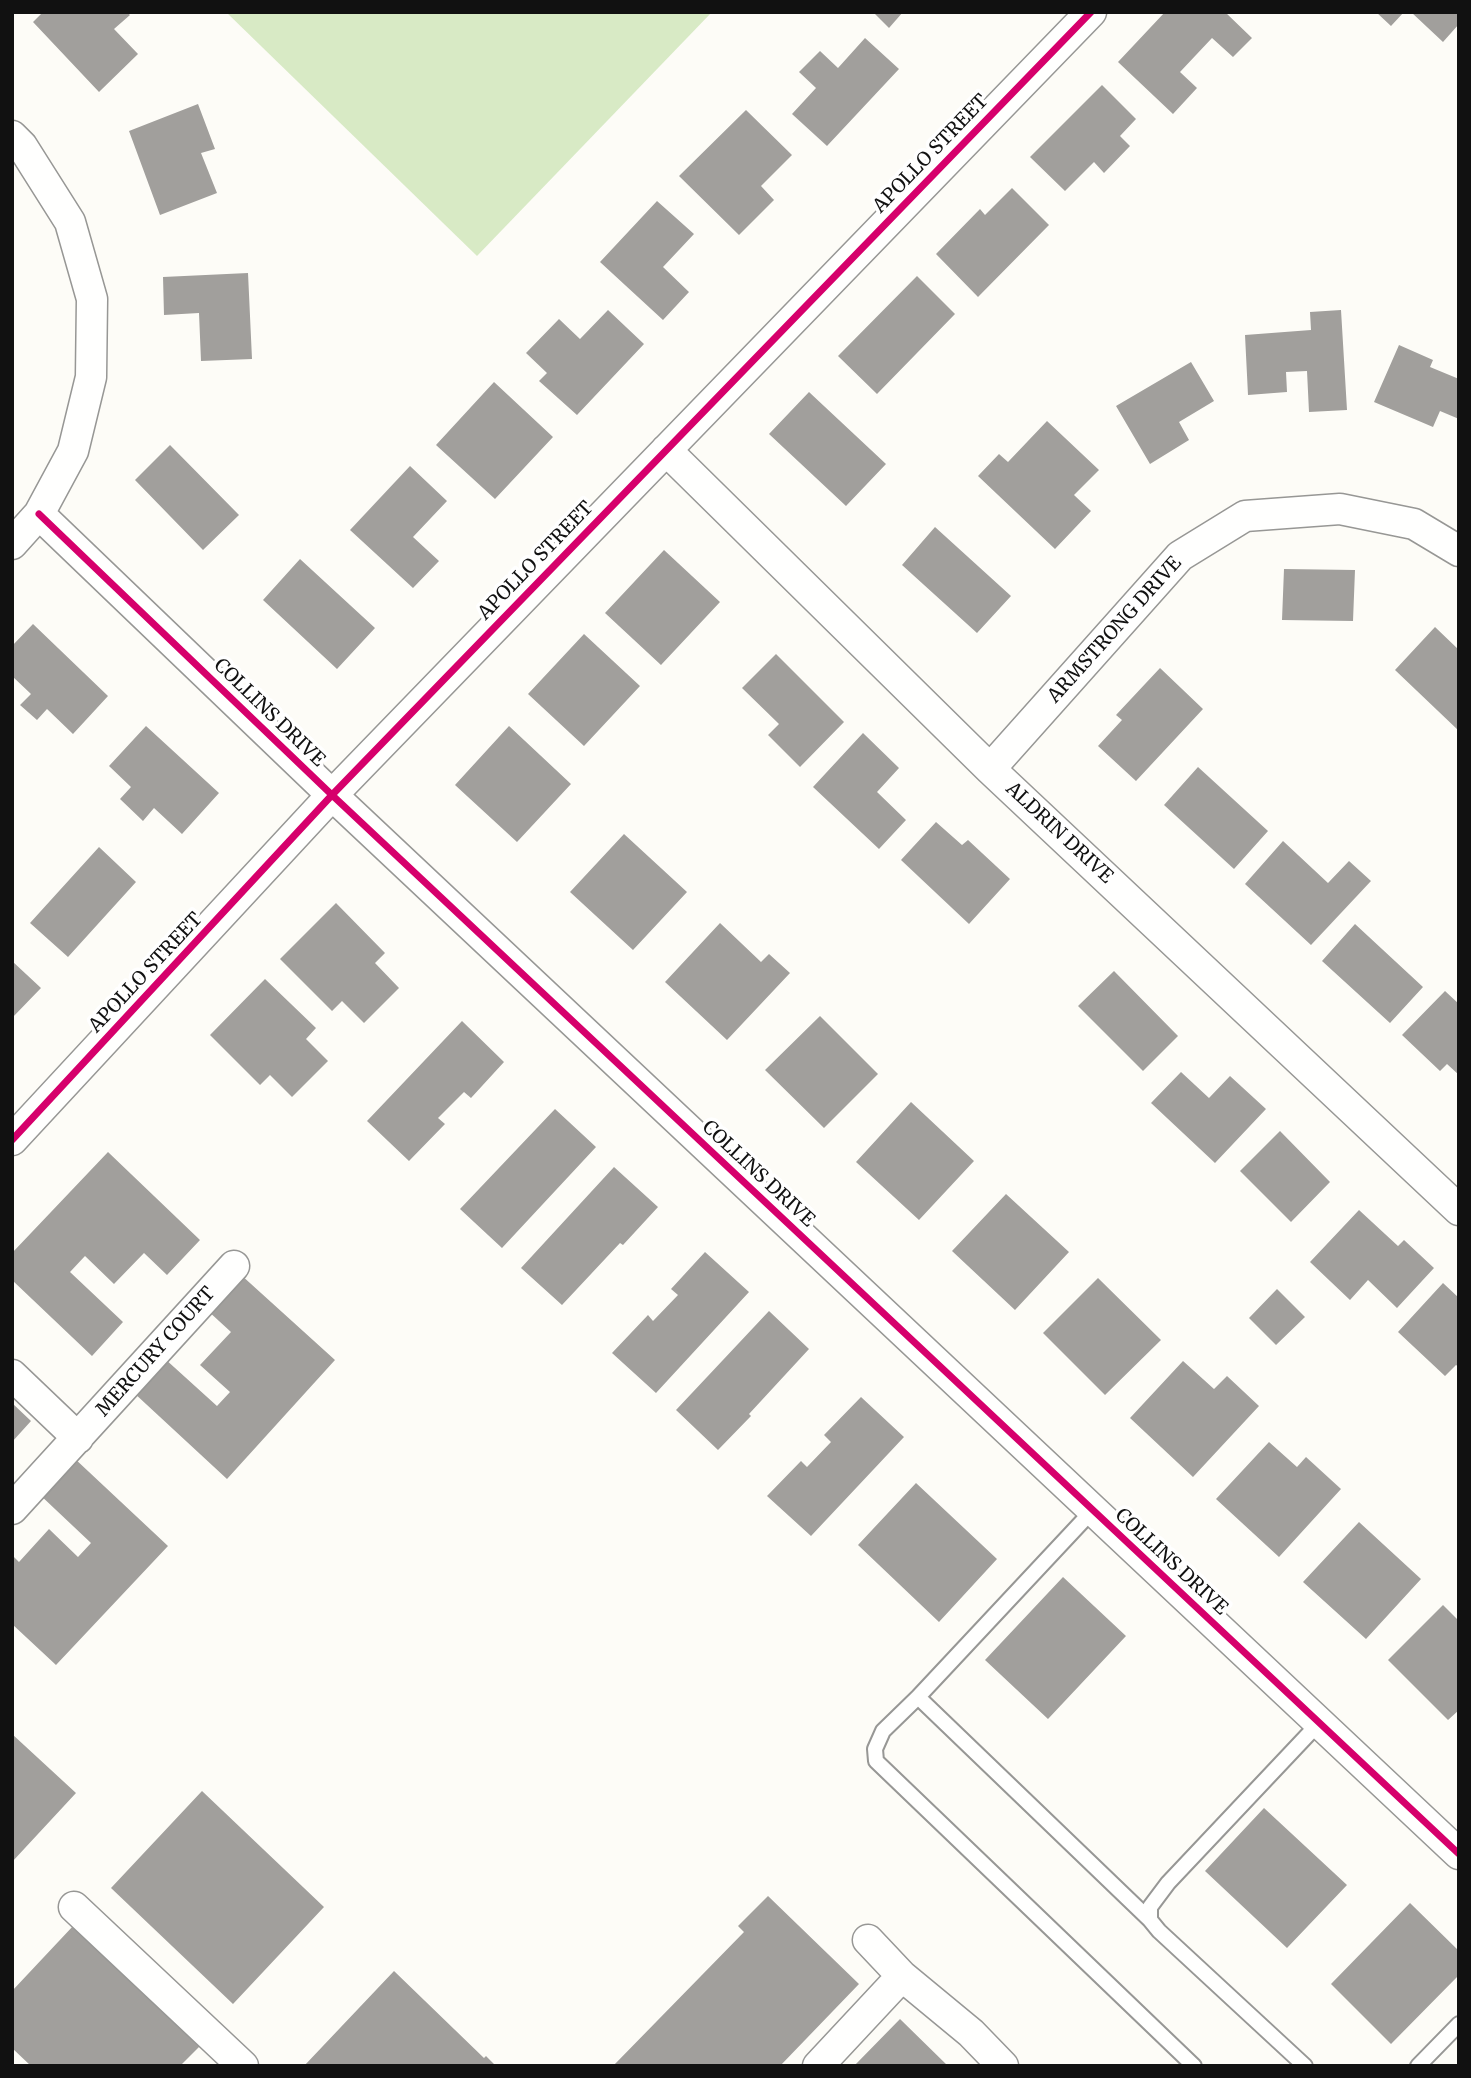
<!DOCTYPE html>
<style>
body{margin:0}
#map{position:relative;width:1471px;height:2078px;overflow:hidden;background:#fdfcf7;font-family:Merriweather,serif}
canvas{display:block}
.frame{position:absolute;inset:0;border:14px solid #111;pointer-events:none}
</style>
<div id="map">
<canvas width="1471" height="2078"></canvas>
<div class="frame"></div>
</div>
<script>
const g = document.querySelector('canvas').getContext('2d');
g.lineJoin = 'round';
function fillPath(path, color) {
  g.fillStyle = color;
  g.fill(path, 'evenodd');
}
function toPath(rows) {
  const path = new Path2D();
  for (const r of rows) {
    path.moveTo(r[0], r[1]);
    for (let i = 2; i < r.length; i += 2) path.lineTo(r[i], r[i + 1]);
  }
  return path;
}
function trace(path, color, width, dash) {
  g.strokeStyle = color;
  g.lineWidth = width;
  g.lineCap = dash ? 'butt' : 'round';
  g.setLineDash(dash || []);
  g.stroke(path);
}
function write(font, color, halo, rows, align = 'center') {
  g.font = font + ' Merriweather,serif';
  g.lineWidth = 7;
  g.setLineDash([]);
  g.textBaseline = 'middle';
  g.strokeStyle = halo;
  g.fillStyle = color;
  for (const [text, x, y, turn = 0] of rows) {
    g.save();
    g.translate(x, y);
    g.rotate((+turn || 0) * Math.PI / 180);
    g.textAlign = isNaN(turn) ? turn : align;
    if (halo) g.strokeText(text, 0, 0);
    g.fillText(text, 0, 0);
    g.restore();
  }
}
fillPath(toPath([
 [226,12,712,12,477,256]
]), '#d8eac5');
fillPath(toPath([
 [43,12,127,12,130,15,114,29,138,54,99,92,33,22],
 [873,12,903,12,889,28],
 [1165,12,1225,12,1252,38,1233,57,1212,38,1180,72,1197,88,1173,114,1118,62],
 [1376,12,1404,12,1391,26],
 [1411,12,1459,12,1459,24,1443,42],
 [865,38,899,69,827,146,792,114,816,88,799,72,820,51,838,68],
 [1102,85,1136,119,1120,136,1130,146,1104,173,1094,162,1065,191,1030,157],
 [198,104,215,149,201,153,217,193,160,215,129,131],
 [746,110,792,155,761,186,774,200,739,235,679,176],
 [1012,188,1049,225,978,297,936,254,980,209,985,215],
 [657,201,694,234,663,267,689,292,663,320,600,262],
 [248,273,252,359,201,361,199,313,164,315,163,277],
 [917,276,955,314,877,394,838,356],
 [608,310,644,344,577,415,539,381,547,373,526,353,559,319,580,339],
 [1341,310,1347,410,1309,412,1307,371,1286,372,1287,392,1248,395,1245,335,1311,330,1310,312],
 [1399,345,1433,360,1430,367,1459,379,1459,419,1440,411,1433,427,1374,402],
 [1191,362,1214,401,1179,422,1189,440,1150,464,1116,406],
 [494,382,553,437,495,499,436,445],
 [809,392,886,464,846,506,769,434],
 [1047,421,1099,470,1074,495,1091,511,1055,549,978,476,999,454,1008,462],
 [170,445,239,515,203,550,135,480],
 [410,466,447,501,413,537,439,561,413,588,350,530],
 [935,527,1011,596,977,633,902,565],
 [664,550,720,602,661,665,605,613],
 [300,559,375,628,337,669,263,600],
 [1284,569,1355,570,1353,621,1282,620],
 [33,624,108,696,73,734,47,709,37,720,20,705,31,694,12,676,12,646],
 [1435,627,1459,650,1459,731,1395,670],
 [584,634,640,686,584,746,528,694],
 [776,654,844,722,800,767,768,735,779,724,742,688],
 [1160,668,1203,709,1136,781,1098,746,1122,720,1116,715],
 [146,726,219,793,182,834,154,808,143,821,120,799,131,787,109,766],
 [509,726,571,784,517,842,455,785],
 [863,733,899,768,877,792,906,820,879,849,813,787],
 [1198,767,1268,831,1234,869,1164,805],
 [936,822,962,845,968,840,1010,879,969,924,901,860],
 [624,834,687,892,633,950,570,892],
 [1283,841,1328,883,1349,861,1371,881,1311,945,1245,884],
 [99,847,136,882,68,957,30,923],
 [336,903,385,953,375,963,399,988,364,1023,342,1001,332,1011,280,959],
 [720,923,761,962,769,954,790,973,727,1040,665,982],
 [1355,924,1423,987,1390,1023,1322,961],
 [12,961,41,988,12,1018],
 [1114,971,1178,1036,1143,1071,1078,1006],
 [265,979,316,1028,306,1039,328,1061,292,1097,270,1075,260,1085,210,1035],
 [1445,991,1459,1004,1459,1075,1447,1064,1440,1071,1402,1035],
 [820,1016,878,1074,824,1128,765,1070],
 [462,1021,504,1062,471,1098,464,1092,438,1118,445,1124,409,1161,367,1121],
 [1181,1072,1209,1098,1230,1076,1266,1109,1215,1163,1151,1103],
 [911,1102,974,1161,919,1220,856,1162],
 [555,1109,596,1147,502,1248,460,1209],
 [1280,1131,1330,1182,1291,1222,1240,1171],
 [108,1152,200,1240,167,1275,144,1253,114,1284,85,1256,70,1272,123,1322,92,1356,12,1280,12,1253],
 [614,1167,658,1207,623,1245,620,1243,562,1305,521,1268],
 [1006,1194,1069,1252,1015,1310,952,1251],
 [1359,1210,1398,1246,1404,1240,1434,1268,1397,1308,1368,1280,1350,1300,1310,1262],
 [705,1252,749,1292,656,1393,612,1353,648,1315,653,1321,678,1295,671,1289],
 [240,1274,335,1360,227,1479,133,1392,164,1358,217,1406,230,1392,200,1365,231,1332,207,1310],
 [1098,1278,1161,1340,1105,1395,1043,1333],
 [1443,1283,1459,1298,1459,1367,1456,1365,1445,1376,1398,1332],
 [1277,1289,1305,1317,1276,1345,1249,1318],
 [769,1311,809,1349,749,1414,751,1416,718,1450,676,1410],
 [1183,1361,1214,1389,1227,1376,1259,1406,1193,1477,1130,1418],
 [861,1397,904,1437,811,1536,767,1496,801,1461,807,1467,831,1442,824,1435],
 [12,1403,31,1421,12,1442],
 [1269,1442,1297,1467,1306,1457,1341,1489,1279,1557,1216,1499],
 [73,1457,168,1546,56,1665,12,1624,12,1555,19,1562,49,1529,78,1557,91,1543,38,1493],
 [916,1483,997,1559,939,1622,858,1545],
 [1359,1522,1421,1579,1366,1639,1303,1582],
 [1063,1577,1126,1636,1048,1719,985,1660],
 [1443,1605,1459,1621,1459,1710,1448,1720,1388,1660],
 [12,1734,76,1793,12,1862],
 [202,1791,324,1907,233,2004,111,1888],
 [1264,1808,1347,1885,1287,1948,1205,1871],
 [768,1896,859,1984,780,2066,613,2066,744,1932,738,1926],
 [1410,1903,1459,1951,1459,1975,1391,2044,1331,1984],
 [74,1925,201,2045,180,2066,31,2066,12,2048,12,1991],
 [394,1971,484,2058,486,2056,496,2066,304,2066],
 [900,2019,948,2066,854,2066]
]), '#a19f9c');
const lane = toPath([
 [1093,1510,918,1697,883,1731,875,1749,876,1761,1194,2066],
 [918,1697,1150,1920],
 [1305,2066,1159,1931,1150,1920,1150,1907,1168,1883,1319,1723],
 [1418,2066,1459,2024]
]);
const street = toPath([
 [12,136,22,146,70,222,92,299,91,377,73,451,39,514,12,544],
 [666,450,990,769,1459,1210],
 [39,514,332,795,1459,1854],
 [990,769,1180,556,1245,516,1340,509,1414,524,1459,551],
 [12,1140,332,795,1091,12],
 [12,1375,78,1438],
 [12,1509,234,1266],
 [74,1907,243,2066],
 [868,1940,902,1976,971,2033,1003,2066],
 [818,2066,902,1976]
]);
trace(lane, '#979795', 18);
trace(street, '#979795', 33);
trace(lane, '#fffffe', 14);
trace(street, '#fffffe', 30);
trace(toPath([
 [39,514,332,795,1459,1854],
 [12,1140,332,795,1091,12]
]), '#d6006c', 7);
write('19px', '#111', '#fff', [
 ["APOLLO STREET",931,154,-46],
 ["APOLLO STREET",536,561,-46],
 ["ARMSTRONG DRIVE",1115,630,-48],
 ["COLLINS DRIVE",269,713,44],
 ["ALDRIN DRIVE",1059,833,43],
 ["APOLLO STREET",146,973,-47],
 ["COLLINS DRIVE",758,1174,43],
 ["MERCURY COURT",156,1352,-48],
 ["COLLINS DRIVE",1171,1562,43]
]);
</script>
